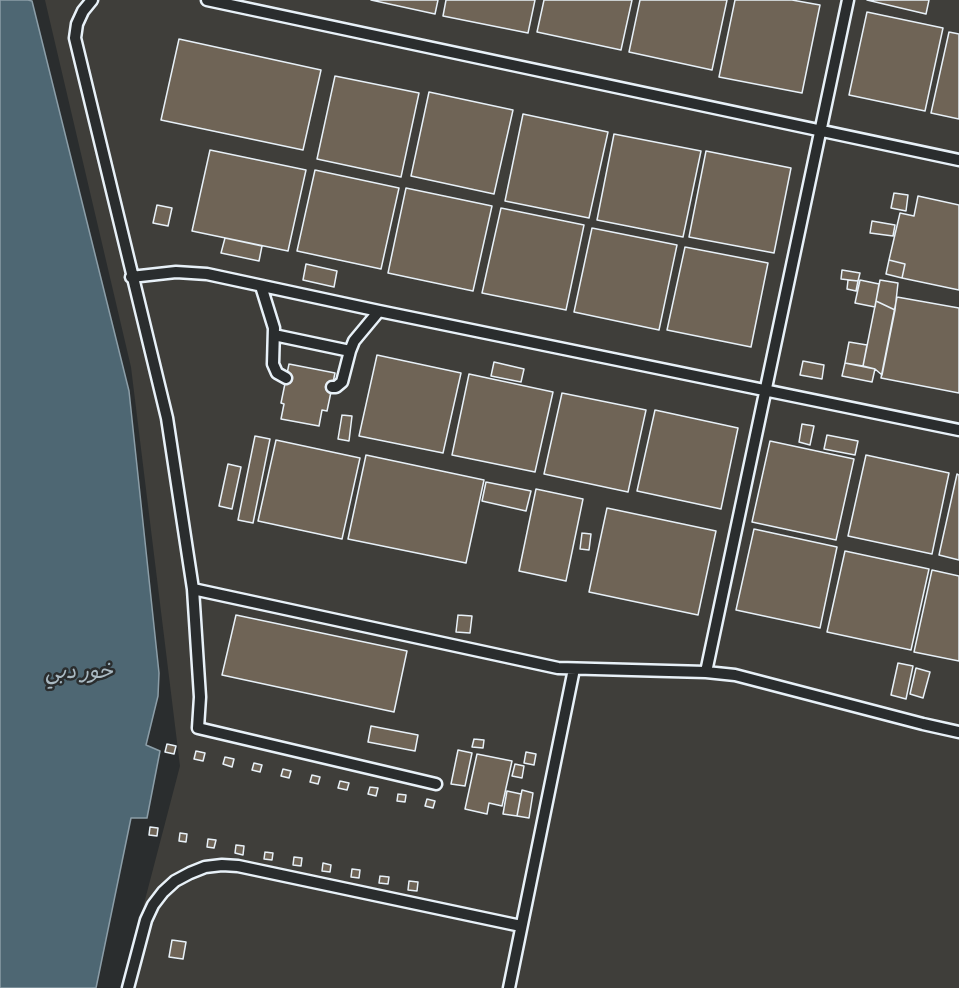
<!DOCTYPE html>
<meta charset="utf-8">
<style>
body{margin:0}
canvas{display:block;background:#2a2d2e}
</style>
<canvas width="959" height="988"></canvas>
<script>
const g = document.querySelector('canvas').getContext('2d');
g.lineJoin = 'round';
function fillPath(path, color) {
  g.fillStyle = color;
  g.fill(path, 'evenodd');
}
function toPath(rows) {
  const path = new Path2D();
  for (const r of rows) {
    path.moveTo(r[0], r[1]);
    for (let i = 2; i < r.length; i += 2) path.lineTo(r[i], r[i + 1]);
  }
  return path;
}
function trace(path, color, width, dash) {
  g.strokeStyle = color;
  g.lineWidth = width;
  g.lineCap = dash ? 'butt' : 'round';
  g.setLineDash(dash || []);
  g.stroke(path);
}
function write(font, color, halo, rows, align = 'center') {
  g.font = font + ' "Patrick Hand","Playpen Sans Arabic",sans-serif';
  g.lineWidth = 5;
  g.setLineDash([]);
  g.textBaseline = 'middle';
  g.strokeStyle = halo;
  g.fillStyle = color;
  for (const [text, x, y, turn = 0] of rows) {
    g.save();
    g.translate(x, y);
    g.rotate((+turn || 0) * Math.PI / 180);
    g.textAlign = isNaN(turn) ? turn : align;
    if (halo) g.strokeText(text, 0, 0);
    g.fillText(text, 0, 0);
    g.restore();
  }
}
fillPath(toPath([
 [45,0,959,0,959,988,122,988,180,766,131,367]
]), '#3f3e3a');
const water = toPath([
 [0,0,28,0,32,1,129,391,159,673,158,696,146,745,160,751,147,818,131,818,96,988,0,988,0,0]
]);
fillPath(water, '#4e6773');
trace(water, '#8c9ea8', 1.5);
const building = toPath([
 [371,0,438,0,435,14,371,0],
 [446,0,535,0,528,33,443,16,446,0],
 [544,0,632,0,621,50,537,32,544,0],
 [640,0,727,0,712,70,629,52,640,0],
 [735,0,792,0,820,5,802,93,719,77,735,0],
 [867,0,929,0,926,14,867,0],
 [867,12,943,28,925,111,849,95,867,12],
 [949,32,959,34,959,119,931,113,949,32],
 [179,39,321,70,303,150,161,120,179,39],
 [335,76,419,93,401,177,317,159,335,76],
 [429,92,513,110,494,194,411,176,429,92],
 [523,114,608,132,589,218,505,201,523,114],
 [614,134,701,151,683,237,597,220,614,134],
 [210,150,306,170,288,251,192,231,210,150],
 [706,151,791,168,774,253,689,237,706,151],
 [315,170,399,188,381,269,297,251,315,170],
 [406,188,492,206,473,291,388,273,406,188],
 [894,193,908,195,906,211,891,208,894,193],
 [918,196,959,205,959,290,902,278,905,264,889,260,900,213,914,216,918,196],
 [157,205,172,208,168,226,153,223,157,205],
 [501,208,584,225,566,310,482,293,501,208],
 [872,221,895,225,893,236,870,233,872,221],
 [592,228,677,245,659,330,574,312,592,228],
 [225,238,262,246,259,261,221,253,225,238],
 [685,247,768,263,751,347,667,330,685,247],
 [889,260,905,264,902,278,886,274,889,260],
 [306,264,337,271,334,287,303,280,306,264],
 [842,270,860,273,858,281,841,279,842,270],
 [848,280,858,281,856,291,847,289,848,280],
 [860,280,879,284,875,307,855,303,860,280],
 [880,280,898,283,895,310,876,301,880,280],
 [897,297,959,308,959,393,881,378,897,297],
 [876,301,895,310,882,375,875,369,863,366,876,301],
 [849,342,867,345,863,366,845,363,849,342],
 [377,355,461,373,443,453,359,436,377,355],
 [803,361,824,365,822,379,800,375,803,361],
 [494,362,524,369,521,382,491,376,494,362],
 [845,363,875,369,872,382,842,376,845,363],
 [289,364,335,373,327,411,322,410,319,426,281,419,284,404,281,403,289,364],
 [469,374,553,392,535,472,452,455,469,374],
 [562,393,646,410,628,492,544,474,562,393],
 [655,410,738,428,721,509,637,491,655,410],
 [342,415,352,416,349,441,338,439,342,415],
 [802,424,814,426,810,445,799,442,802,424],
 [827,435,858,441,855,455,824,449,827,435],
 [255,436,270,439,253,523,238,520,255,436],
 [276,440,360,458,342,539,258,521,276,440],
 [770,441,854,459,836,540,752,522,770,441],
 [366,455,484,480,466,563,348,539,366,455],
 [866,455,949,473,932,554,848,536,866,455],
 [228,464,241,467,232,509,219,506,228,464],
 [957,474,959,475,959,560,939,555,957,474],
 [486,482,531,491,526,511,482,501,486,482],
 [536,489,583,499,566,581,519,571,536,489],
 [607,508,716,531,698,615,589,592,607,508],
 [754,529,837,547,820,628,736,610,754,529],
 [582,533,591,534,589,550,580,549,582,533],
 [845,551,929,569,911,650,827,632,845,551],
 [932,570,959,576,959,661,914,652,932,570],
 [236,615,407,651,394,712,222,675,236,615],
 [458,615,472,616,470,633,456,632,458,615],
 [898,663,913,666,906,699,891,695,898,663],
 [916,668,930,672,923,698,910,694,916,668],
 [371,726,418,735,415,751,368,742,371,726],
 [474,739,484,740,483,748,472,747,474,739],
 [167,744,176,746,174,754,165,752,167,744],
 [458,750,472,753,465,786,451,784,458,750],
 [196,751,205,753,203,761,194,759,196,751],
 [526,752,536,754,534,765,524,763,526,752],
 [477,754,512,761,502,806,489,803,487,814,465,809,477,754],
 [225,757,234,759,232,767,223,764,225,757],
 [254,763,262,765,260,772,252,770,254,763],
 [515,764,524,766,522,778,512,776,515,764],
 [283,769,291,771,289,778,281,776,283,769],
 [312,775,320,777,318,784,310,782,312,775],
 [340,781,349,783,347,790,338,788,340,781],
 [370,787,378,788,376,796,368,794,370,787],
 [522,790,533,793,529,818,517,816,522,790],
 [507,791,521,794,517,816,503,814,507,791],
 [398,794,406,795,405,802,397,801,398,794],
 [427,799,435,801,433,808,425,806,427,799],
 [150,827,158,828,157,836,149,835,150,827],
 [180,833,187,834,186,842,179,841,180,833],
 [208,839,216,840,214,848,207,847,208,839],
 [236,845,244,846,243,855,235,853,236,845],
 [265,852,273,853,272,860,264,859,265,852],
 [294,857,302,858,301,866,293,865,294,857],
 [323,863,331,865,330,872,322,871,323,863],
 [352,869,360,870,359,878,351,877,352,869],
 [380,876,389,877,388,884,379,883,380,876],
 [409,881,418,882,417,891,408,890,409,881],
 [172,940,186,942,183,959,169,957,172,940]
]);
fillPath(building, '#6f6456');
trace(building, '#e8f1f8', 1.5);
const service = toPath([
 [92,0,83,11,77,24,75,38,167,418,193,589,200,697,198,728,436,784],
 [207,0,959,160],
 [131,277,176,272,207,274,379,311,959,430],
 [261,286,274,328,273,364,277,373,286,378],
 [274,335,350,351],
 [332,387,336,387,342,382,350,351,354,341,379,311],
 [193,589,558,668,706,672,735,675,923,724,959,732],
 [706,672,848,0],
 [128,988,146,920,153,905,163,892,175,881,190,873,205,867,222,865,238,866,521,926],
 [509,988,574,669]
]);
trace(service, '#e8f1f8', 15);
trace(service, '#2a2d2e', 10);
write('italic 21px', '#aabac3', '#2a2d2e', [
 ["خور دبي",79,672]
]);
</script>
